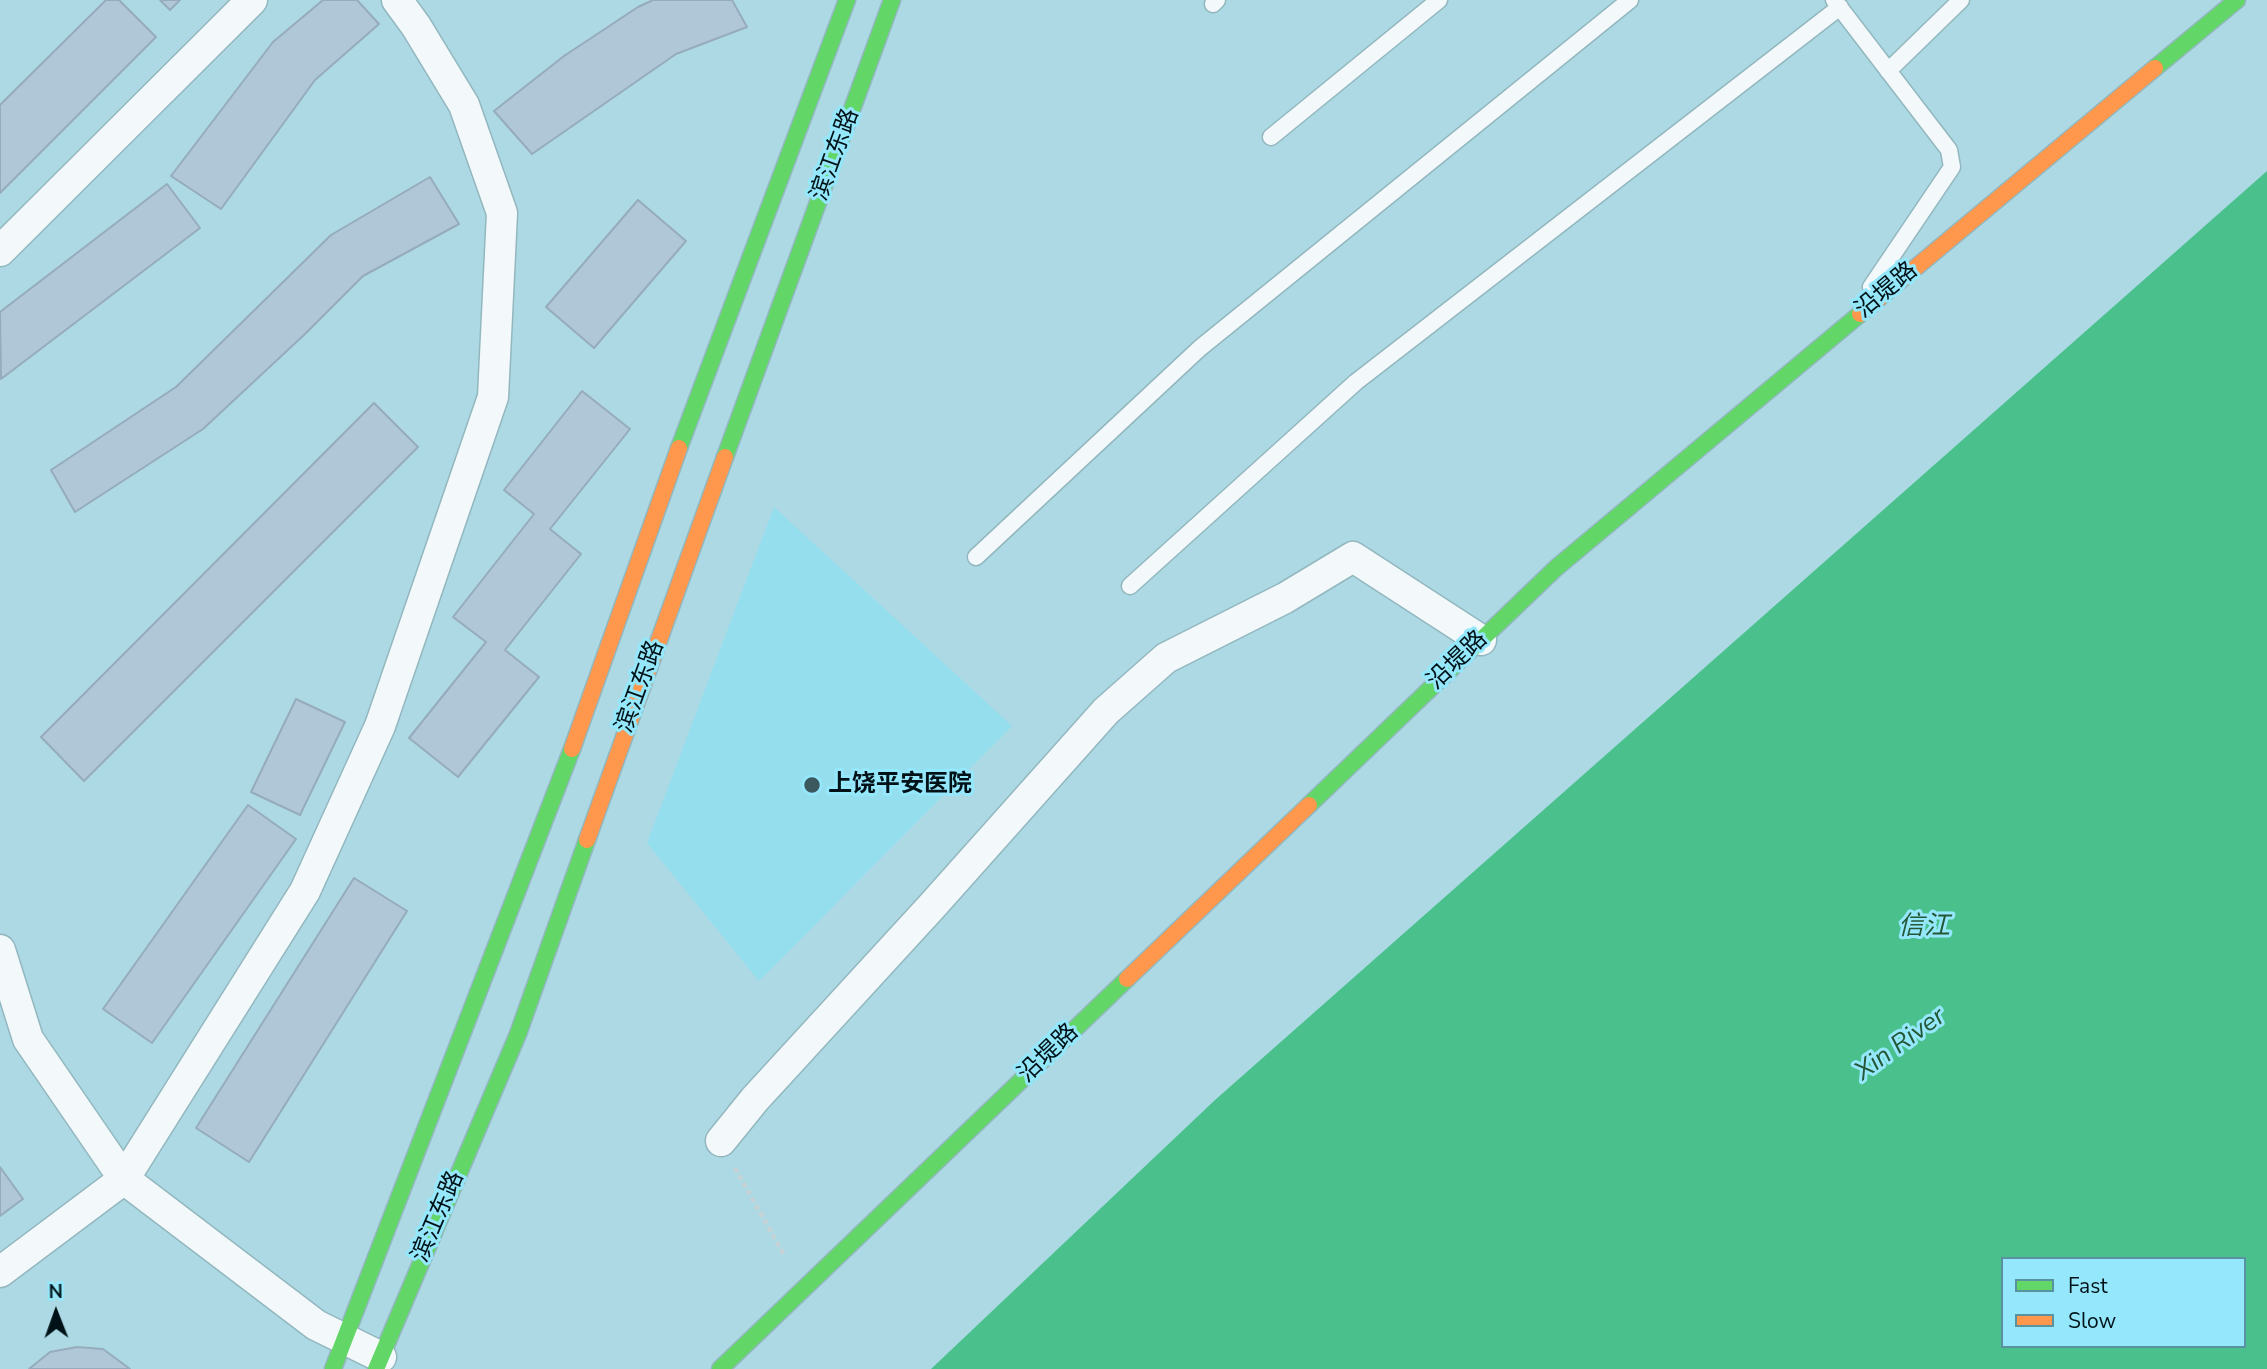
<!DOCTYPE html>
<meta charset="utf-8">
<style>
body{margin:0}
#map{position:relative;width:2267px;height:1369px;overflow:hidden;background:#acd9e4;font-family:"Nunito Sans",sans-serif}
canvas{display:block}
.legend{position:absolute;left:2001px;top:1257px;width:245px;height:91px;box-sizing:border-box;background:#95e8fb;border:2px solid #5992a0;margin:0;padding:9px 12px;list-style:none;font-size:21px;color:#001217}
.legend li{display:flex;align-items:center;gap:14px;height:35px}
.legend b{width:35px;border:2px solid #5992a0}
.north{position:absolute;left:21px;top:1278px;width:70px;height:70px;-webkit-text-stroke:5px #95e8fb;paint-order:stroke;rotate:359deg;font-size:19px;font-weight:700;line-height:28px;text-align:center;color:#001217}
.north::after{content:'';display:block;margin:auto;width:24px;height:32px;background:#001217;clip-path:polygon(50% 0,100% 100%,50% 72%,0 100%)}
</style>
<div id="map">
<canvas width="2267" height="1369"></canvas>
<ul class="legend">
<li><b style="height:9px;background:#63d668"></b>Fast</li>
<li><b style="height:9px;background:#ff974d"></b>Slow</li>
</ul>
<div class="north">N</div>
</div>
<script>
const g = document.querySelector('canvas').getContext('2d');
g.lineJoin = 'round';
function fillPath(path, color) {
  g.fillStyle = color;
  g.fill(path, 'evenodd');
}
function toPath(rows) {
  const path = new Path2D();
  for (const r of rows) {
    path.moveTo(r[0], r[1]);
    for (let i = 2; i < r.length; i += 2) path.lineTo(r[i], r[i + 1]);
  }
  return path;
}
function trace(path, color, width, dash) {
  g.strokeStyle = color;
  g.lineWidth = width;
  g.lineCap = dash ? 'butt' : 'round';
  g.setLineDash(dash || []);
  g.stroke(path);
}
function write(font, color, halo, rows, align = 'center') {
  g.font = font + ' "Nunito Sans","Noto Sans SC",sans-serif';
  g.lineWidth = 6;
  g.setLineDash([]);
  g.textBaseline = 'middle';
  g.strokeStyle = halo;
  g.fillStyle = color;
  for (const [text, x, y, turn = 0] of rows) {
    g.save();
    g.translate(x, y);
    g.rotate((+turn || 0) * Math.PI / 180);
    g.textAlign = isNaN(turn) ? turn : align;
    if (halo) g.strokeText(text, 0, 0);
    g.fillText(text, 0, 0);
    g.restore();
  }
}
fillPath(toPath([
 [774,507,1012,726,759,981,647,843]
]), '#95deee');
fillPath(toPath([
 [2267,171,2267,1369,931,1369,1215,1100],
 [2003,1259,2244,1259,2244,1346,2003,1346]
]), '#4ac18d');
const building = toPath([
 [106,0,119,0,156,37,0,193,0,105,106,0],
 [160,0,180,0,170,10,160,0],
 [323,0,357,0,379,24,315,80,221,209,171,176,273,42,323,0],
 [653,0,732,0,747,27,676,54,532,154,494,111,564,56,638,7,653,0],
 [430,177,459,224,363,276,305,334,203,429,75,512,51,470,176,387,331,235,430,177],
 [167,184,200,228,1,379,0,312,167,184],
 [638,200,686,241,594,348,546,307,638,200],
 [582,391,630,429,550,529,581,554,505,650,539,677,458,777,409,738,486,642,453,617,534,514,504,490,582,391],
 [374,403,418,447,84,781,41,737,374,403],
 [296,699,345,722,300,815,251,792,296,699],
 [248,805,296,839,152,1043,103,1009,248,805],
 [354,878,407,911,249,1162,196,1128,354,878],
 [0,1167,23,1199,0,1216,0,1167],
 [77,1347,103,1349,130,1369,29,1369,50,1352,77,1347]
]);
fillPath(building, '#b0c7d7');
trace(building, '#96acbc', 2);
const lane = toPath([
 [1834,0,1949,150,1952,167,1871,287],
 [1213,4,1217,0],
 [1888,71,1961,0],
 [1271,137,1439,0],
 [976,557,1200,348,1630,0],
 [1130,586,1356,382,1840,7]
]);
const street = toPath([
 [0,251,252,0],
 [0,950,28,1039,124,1179,316,1325,381,1357],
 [721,1141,755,1099,933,905,1106,711,1166,658,1285,598,1353,557,1481,640],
 [0,1272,124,1179,305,891,380,726,493,397,502,213,464,105,416,26,397,0]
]);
const fast = toPath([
 [2155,68,2237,0],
 [679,448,847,0],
 [725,457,892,0],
 [1309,805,1556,568,1860,314],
 [333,1369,572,749],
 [376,1369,518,1034,587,840],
 [720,1369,1127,979]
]);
const slow = toPath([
 [1860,314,2155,68],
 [572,749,679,448],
 [587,840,725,457],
 [1127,979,1309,805]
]);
trace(lane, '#93b7bf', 19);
trace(street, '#93b7bf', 33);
trace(fast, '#93b7bf', 19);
trace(slow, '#93b7bf', 19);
trace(toPath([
 [735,1168,784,1255]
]), '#c6d3d6', 4.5, [5, 3.5]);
trace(lane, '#f3f9fb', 16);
trace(street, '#f3f9fb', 30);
trace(fast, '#63d668', 16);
trace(slow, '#ff974d', 16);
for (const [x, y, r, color] of [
 [812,785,9,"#3c585f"]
]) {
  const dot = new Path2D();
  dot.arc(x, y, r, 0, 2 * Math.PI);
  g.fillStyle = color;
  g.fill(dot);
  trace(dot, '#95e8fb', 2.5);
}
write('24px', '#001217', '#95e8fb', [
 ["滨江东路",836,155,-70],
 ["沿堤路",1887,291,-40],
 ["沿堤路",1458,661,-44],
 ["滨江东路",641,687,-70],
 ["沿堤路",1049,1054,-44],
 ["滨江东路",439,1217,-67]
]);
write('bold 24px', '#001217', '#95e8fb', [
 ["上饶平安医院",828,785]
], 'left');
write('italic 26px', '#245837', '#95e8fb', [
 ["信江",1924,928],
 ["Xin River",1901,1045,-36]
]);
</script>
